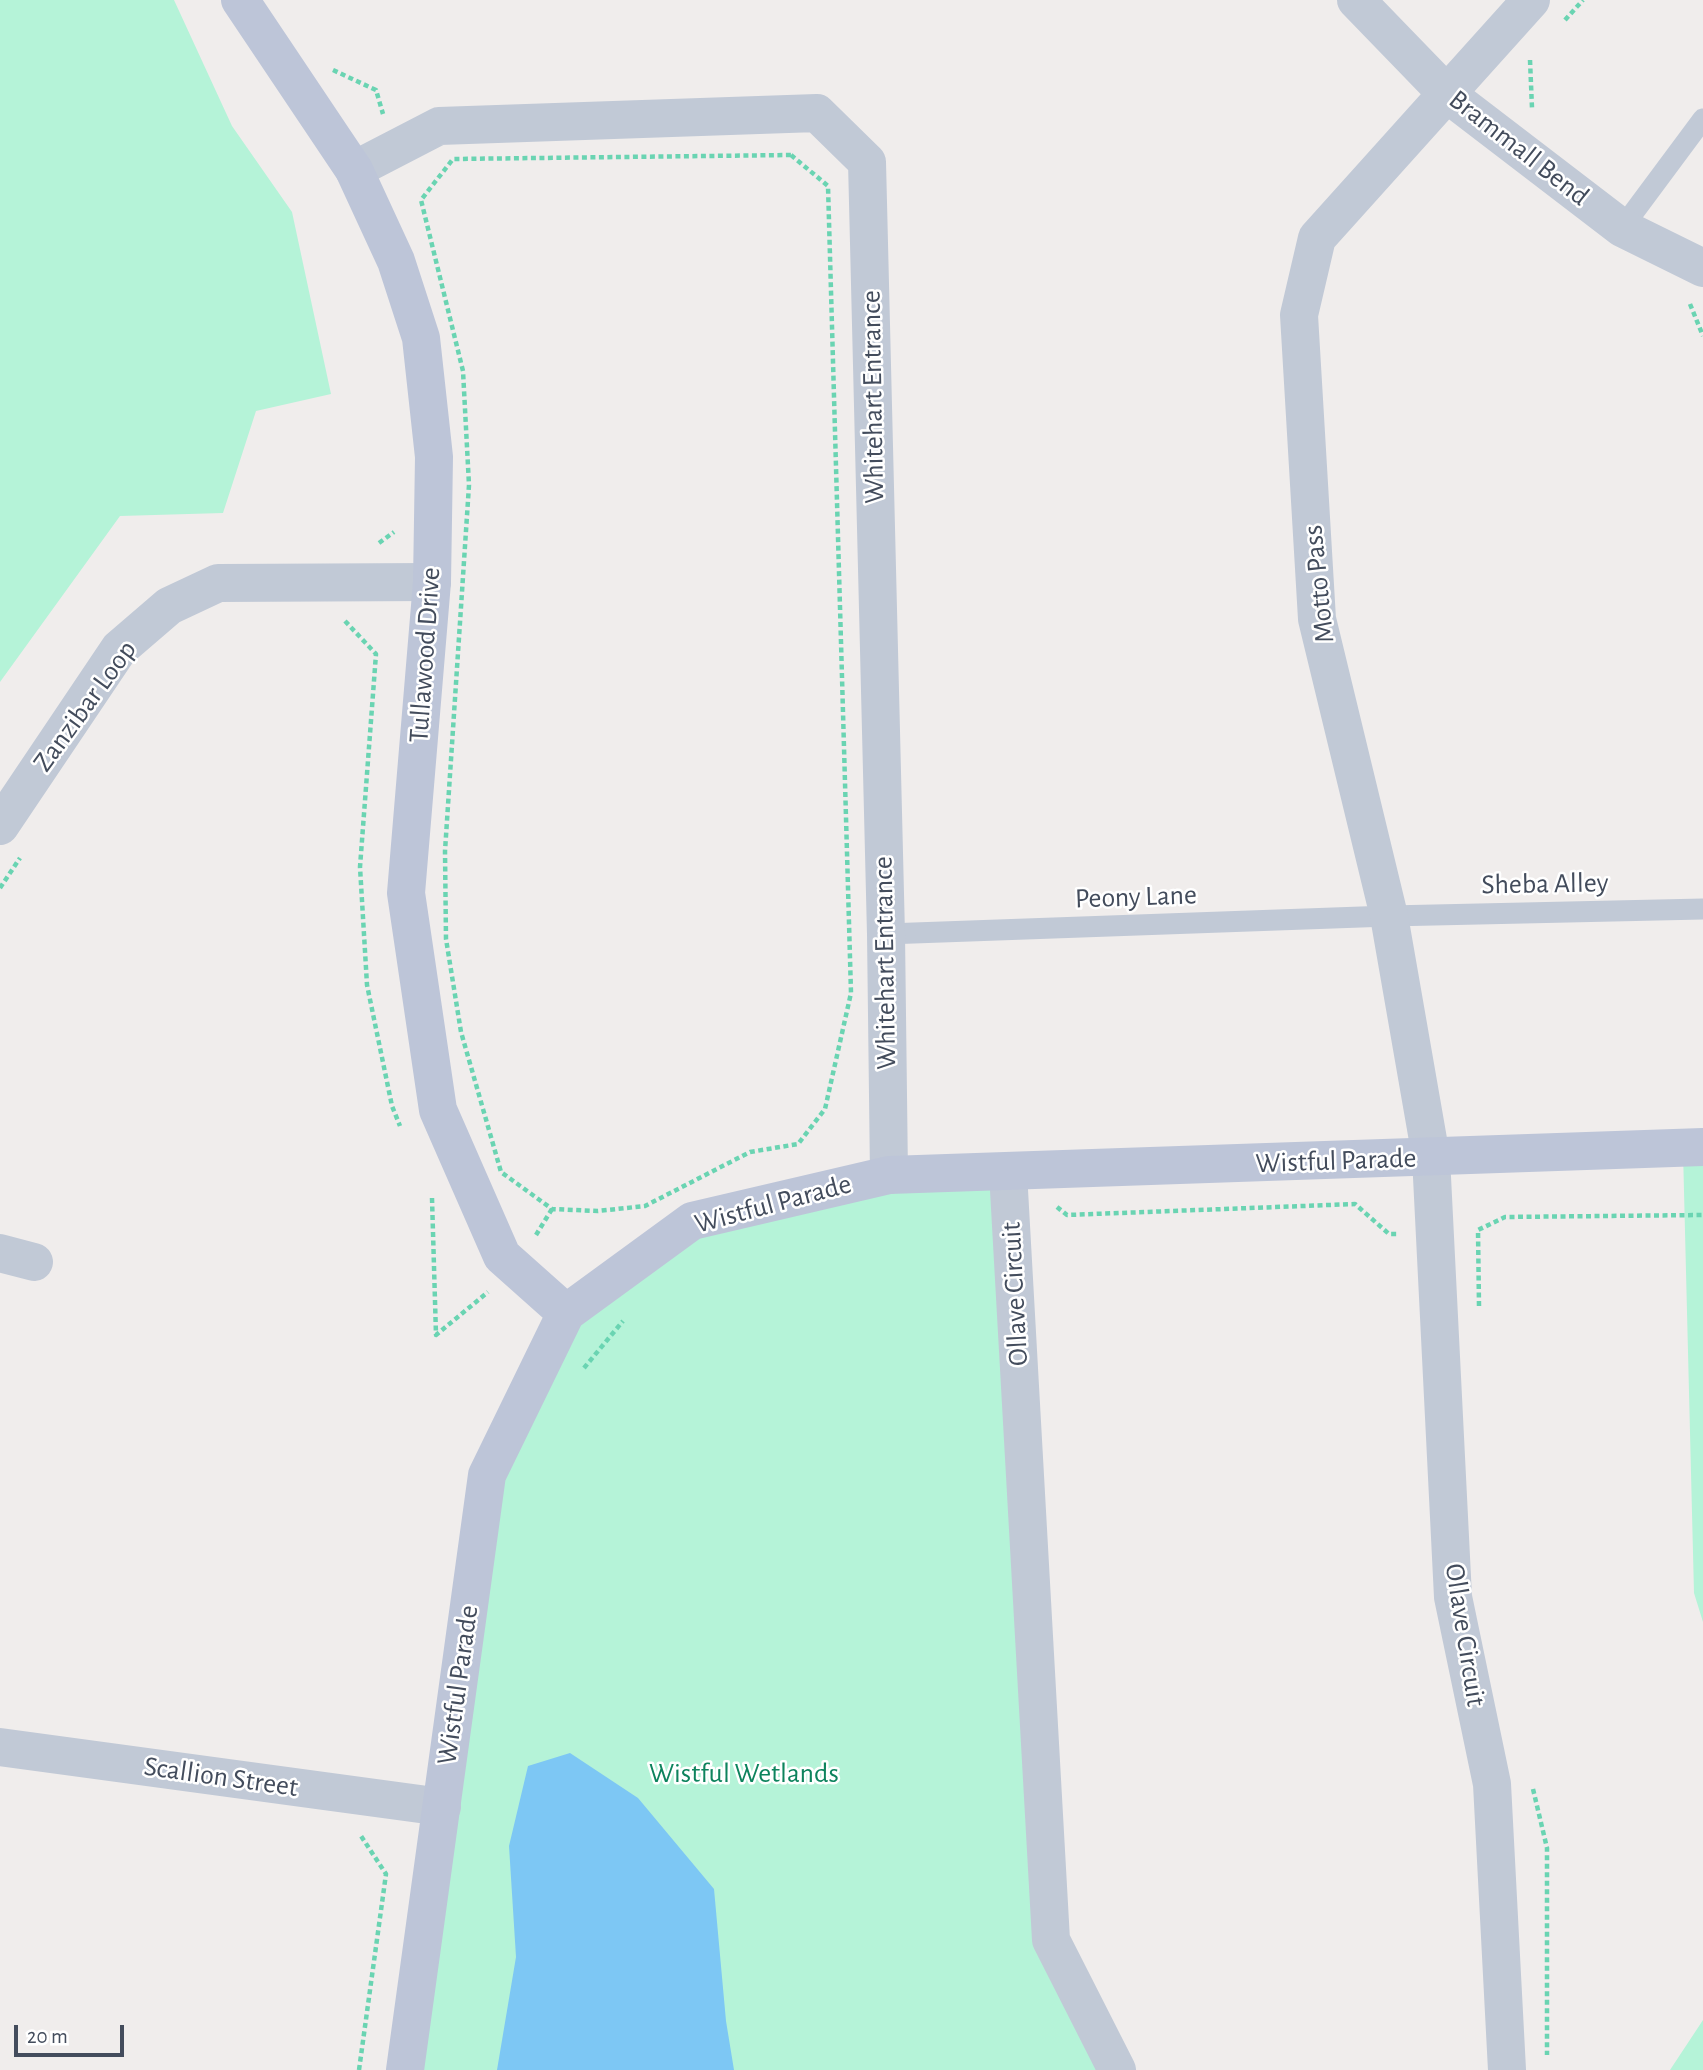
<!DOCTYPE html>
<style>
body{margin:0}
#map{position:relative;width:1703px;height:2070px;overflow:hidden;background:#f0edec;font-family:"Alegreya Sans",sans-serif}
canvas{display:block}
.scale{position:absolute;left:14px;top:2025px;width:110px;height:32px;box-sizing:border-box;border:4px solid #434c5c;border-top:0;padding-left:9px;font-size:21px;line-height:24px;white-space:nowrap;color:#434c5c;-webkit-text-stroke:5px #fff;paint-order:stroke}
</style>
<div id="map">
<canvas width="1703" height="2070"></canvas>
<div class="scale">20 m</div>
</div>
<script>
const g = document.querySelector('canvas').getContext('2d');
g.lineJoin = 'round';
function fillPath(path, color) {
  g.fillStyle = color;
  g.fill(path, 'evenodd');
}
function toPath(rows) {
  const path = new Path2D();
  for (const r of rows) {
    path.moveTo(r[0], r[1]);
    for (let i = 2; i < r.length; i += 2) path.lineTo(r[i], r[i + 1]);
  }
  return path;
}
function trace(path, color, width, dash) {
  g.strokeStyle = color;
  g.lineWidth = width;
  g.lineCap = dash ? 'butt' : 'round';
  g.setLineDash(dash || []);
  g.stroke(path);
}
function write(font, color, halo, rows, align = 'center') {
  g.font = font + ' "Alegreya Sans",sans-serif';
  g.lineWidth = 5;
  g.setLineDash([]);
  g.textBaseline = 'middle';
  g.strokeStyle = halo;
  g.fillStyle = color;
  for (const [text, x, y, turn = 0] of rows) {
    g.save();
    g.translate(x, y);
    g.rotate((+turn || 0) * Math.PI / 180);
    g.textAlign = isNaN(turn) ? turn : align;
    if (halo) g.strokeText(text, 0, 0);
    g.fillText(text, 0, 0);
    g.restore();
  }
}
fillPath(toPath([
 [0,0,174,0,232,126,292,212,331,394,256,411,223,513,120,516,0,682],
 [1703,1150,1703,1622,1694,1593,1683,1151],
 [1007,1172,1049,1944,1116,2070,404,2070,487,1471,577,1326,695,1217],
 [1703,2020,1703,2070,1670,2070]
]), '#b5f3d8');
fillPath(toPath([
 [570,1753,638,1798,714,1889,726,2021,734,2070,497,2070,516,1957,509,1846,528,1766]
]), '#7dc7f4');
trace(toPath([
 [1565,20,1583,0],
 [1530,60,1532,108,1530,110],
 [333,70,376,90,383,114],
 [791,155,828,186,851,993,825,1109,798,1144,750,1152,645,1206,598,1211,552,1209,501,1172,461,1032,446,939,445,851,469,485,463,371,421,200,453,159,791,155],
 [1690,304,1703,336],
 [379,543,394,532],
 [345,621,376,654,360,867,367,985,392,1106,400,1126],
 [0,888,20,858],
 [432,1198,436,1335,488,1292],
 [1057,1207,1067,1215,1355,1204,1389,1234,1397,1234],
 [536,1235,552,1209],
 [1479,1306,1478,1230,1505,1217,1703,1215],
 [584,1368,623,1321],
 [1533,1789,1547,1848,1547,2055],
 [359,2070,386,1874,361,1836]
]), '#6ad4b2', 4.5, [5, 3.5]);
trace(toPath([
 [1622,228,1703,119],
 [886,934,1389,916,1703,909]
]), '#c1c9d6', 21);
trace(toPath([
 [1356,0,1447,94,1622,228,1703,268],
 [354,170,439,126,817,113,867,162,886,934,889,1175],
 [0,826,119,649,169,606,218,583,432,582],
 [1008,1172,1051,1940,1117,2070],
 [0,1253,34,1262],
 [0,1747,442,1807],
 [1507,2070,1492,1784,1453,1597,1431,1157,1389,916,1317,619,1299,315,1317,238,1531,0]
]), '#c1c9d6', 38);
trace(toPath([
 [240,0,354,170,396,261,421,338,434,457,432,582,406,893,438,1110,502,1256,566,1313],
 [405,2070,487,1475,566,1313,692,1221,889,1175,1703,1147]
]), '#bdc5d8', 38);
write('28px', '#434c5c', '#fff', [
 ["Brammall Bend",1519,148,38],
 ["Whitehart Entrance",873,397,-91],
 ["Motto Pass",1319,584,-96],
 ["Tullawood Drive",425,655,-86],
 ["Zanzibar Loop",85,706,-54],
 ["Sheba Alley",1545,884,-1],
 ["Peony Lane",1136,897,-2],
 ["Whitehart Entrance",885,963,-91],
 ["Wistful Parade",1336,1161,-2],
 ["Wistful Parade",773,1204,-15],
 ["Ollave Circuit",1015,1294,-93],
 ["Ollave Circuit",1465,1635,81],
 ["Wistful Parade",458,1685,-82],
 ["Scallion Street",221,1777,8]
]);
write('28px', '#0d835d', '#fff', [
 ["Wistful Wetlands",744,1774]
]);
</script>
